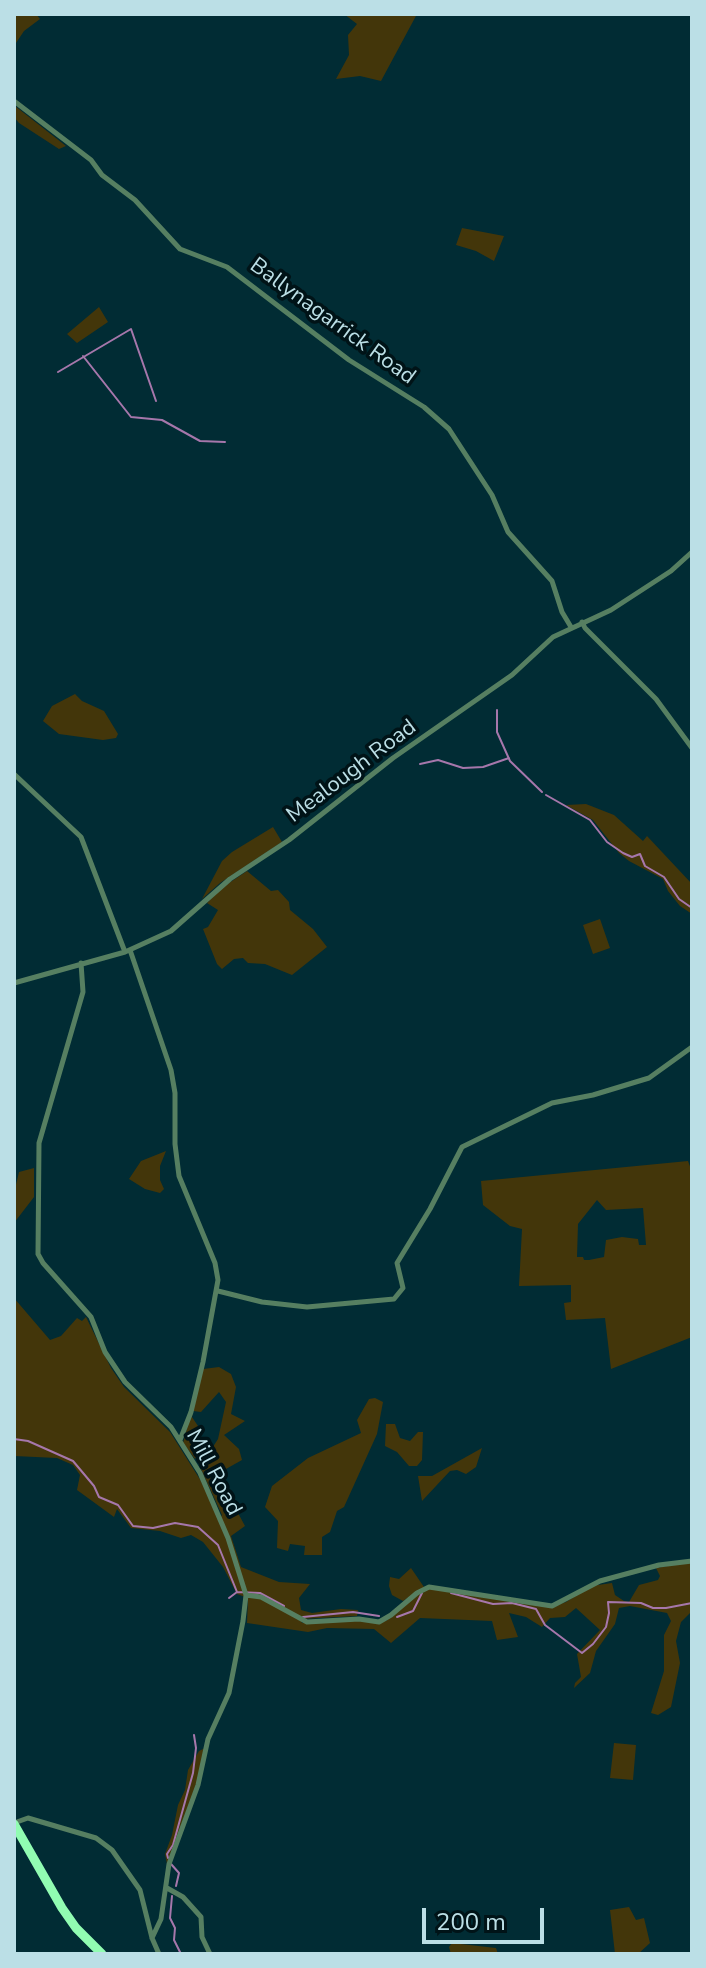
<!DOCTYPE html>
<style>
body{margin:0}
#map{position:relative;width:706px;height:1968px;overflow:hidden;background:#012c34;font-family:"Nunito Sans",sans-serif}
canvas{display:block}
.frame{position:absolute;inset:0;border:16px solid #bbdfe6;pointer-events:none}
.scale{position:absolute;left:422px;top:1908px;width:122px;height:36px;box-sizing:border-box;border:4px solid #bbdfe6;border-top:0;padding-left:10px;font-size:24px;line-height:28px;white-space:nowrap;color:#bbdfe6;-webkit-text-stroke:6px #001317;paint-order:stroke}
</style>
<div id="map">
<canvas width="706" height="1968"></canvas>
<div class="frame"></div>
<div class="scale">200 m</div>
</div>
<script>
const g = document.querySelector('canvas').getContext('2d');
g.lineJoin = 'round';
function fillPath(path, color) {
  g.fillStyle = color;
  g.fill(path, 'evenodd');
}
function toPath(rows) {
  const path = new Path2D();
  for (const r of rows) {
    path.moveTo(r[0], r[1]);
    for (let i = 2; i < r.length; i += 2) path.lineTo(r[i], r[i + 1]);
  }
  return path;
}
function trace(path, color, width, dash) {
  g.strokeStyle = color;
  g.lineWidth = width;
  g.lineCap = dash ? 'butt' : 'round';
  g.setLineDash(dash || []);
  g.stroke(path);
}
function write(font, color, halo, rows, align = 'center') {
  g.font = font + ' "Nunito Sans",sans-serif';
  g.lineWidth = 7;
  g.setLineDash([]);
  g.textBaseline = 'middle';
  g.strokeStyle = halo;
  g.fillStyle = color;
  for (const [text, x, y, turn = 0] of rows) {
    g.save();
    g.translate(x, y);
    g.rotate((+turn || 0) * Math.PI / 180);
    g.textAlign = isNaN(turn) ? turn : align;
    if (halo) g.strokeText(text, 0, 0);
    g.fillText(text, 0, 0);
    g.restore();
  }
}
fillPath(toPath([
 [14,14,36,14,40,19,24,31,14,46],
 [344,14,417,14,381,81,360,76,336,79,349,55,348,35,357,24],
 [15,106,66,146,59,149,19,123,14,117],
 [462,228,504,236,494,261,476,251,456,245],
 [99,307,108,322,77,343,67,334],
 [75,694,82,701,104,711,118,734,116,738,103,740,59,734,43,721,52,706],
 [586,804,614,815,643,841,647,836,692,884,692,914,680,906,668,891,663,879,629,861,619,853,593,820,566,805],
 [273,827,282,842,220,883,202,899,222,861,232,852],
 [247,871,271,891,278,890,289,902,290,910,313,929,327,947,292,975,265,964,248,963,243,958,234,959,222,969,217,964,203,929,208,927,218,910,207,903,220,889],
 [600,919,610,948,593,954,583,925],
 [166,1151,160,1166,160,1180,164,1189,160,1193,145,1189,129,1179,141,1161],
 [688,1161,692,1172,692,1337,611,1369,605,1318,566,1320,564,1303,571,1302,571,1285,519,1286,522,1229,510,1226,483,1205,481,1181],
 [597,1200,606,1210,643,1208,646,1245,639,1245,638,1239,622,1237,606,1240,604,1257,589,1260,584,1260,583,1257,577,1257,578,1224],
 [34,1168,34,1197,14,1223,14,1193,19,1172],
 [14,1298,50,1340,61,1336,77,1318,82,1321,86,1317,111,1368,124,1387,170,1432,201,1481,219,1519,222,1515,200,1467,218,1439,226,1402,219,1392,201,1412,193,1411,192,1417,198,1426,200,1448,195,1459,183,1443,203,1369,219,1367,231,1374,236,1387,231,1414,245,1421,224,1435,239,1449,242,1460,217,1474,245,1526,231,1536,241,1567,279,1582,310,1584,299,1598,301,1610,312,1613,341,1609,358,1610,357,1616,301,1619,302,1623,352,1619,386,1621,412,1597,430,1587,551,1607,566,1602,591,1586,612,1583,615,1595,624,1601,629,1602,639,1585,658,1580,660,1576,656,1568,692,1562,692,1611,681,1622,676,1641,680,1663,671,1707,658,1715,651,1713,664,1671,664,1635,671,1621,667,1613,630,1606,619,1608,615,1624,596,1651,590,1673,574,1688,575,1683,581,1677,577,1654,600,1630,576,1608,565,1617,550,1618,542,1627,526,1617,509,1613,518,1637,497,1640,492,1621,420,1618,391,1643,374,1629,327,1628,308,1632,247,1623,248,1598,237,1594,223,1567,203,1542,191,1535,181,1538,160,1531,131,1528,117,1509,114,1517,77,1490,80,1475,73,1465,57,1458,14,1456],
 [375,1398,383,1402,377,1434,344,1507,337,1511,330,1532,322,1537,322,1555,304,1555,305,1546,290,1544,288,1551,277,1548,278,1521,265,1507,272,1486,308,1458,361,1433,357,1420,369,1399],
 [386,1424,395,1424,400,1438,410,1441,418,1432,423,1432,422,1460,417,1466,409,1466,397,1452,385,1446],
 [482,1448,476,1467,466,1474,457,1470,450,1471,422,1501,418,1476,432,1476],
 [411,1568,424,1587,403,1601,392,1595,389,1586,390,1577,399,1579],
 [614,1743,636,1745,633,1780,610,1778],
 [205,1748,196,1787,167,1864,165,1854,172,1835,178,1805,185,1790,188,1770,199,1751],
 [629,1907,636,1920,644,1918,650,1943,638,1954,615,1954,610,1910],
 [452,1943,496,1948,498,1954,451,1954,449,1947]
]), '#43360a');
trace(toPath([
 [83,356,131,417,162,420,200,441,225,442],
 [58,372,131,329,156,401],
 [497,710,497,732,510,761,542,792],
 [420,764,438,760,463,768,483,767,509,758],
 [546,795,590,820,607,842,623,853,632,857,640,854,645,866,664,877,679,899,692,908],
 [14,1439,28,1441,73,1461,94,1486,99,1497,118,1505,133,1526,153,1528,175,1523,198,1527,218,1545,237,1592,260,1593,284,1606],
 [451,1593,493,1604,512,1603,536,1609,545,1625,582,1653,593,1644,606,1627,609,1613,608,1602,641,1603,653,1608,666,1608,692,1603],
 [229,1598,237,1592],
 [303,1617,353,1612,379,1616],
 [397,1617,413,1611,422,1593],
 [168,1858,167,1854,173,1845,193,1773,196,1748,194,1735],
 [171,1864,179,1873,176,1886],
 [172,1896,170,1918,175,1928,174,1940,181,1954]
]), '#a677ab', 2);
trace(toPath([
 [14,101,91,160,102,175,135,200,180,249,227,267,349,360,424,407,449,429,492,495,508,532,552,581,562,612,571,627],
 [582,622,585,628,656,699,692,748],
 [14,774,81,837,125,952],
 [130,950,171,1070,175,1093,175,1144,179,1176,215,1263,218,1280,203,1362,191,1412,180,1440],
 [81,963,83,992,39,1143,38,1254,43,1263,91,1317,105,1352,125,1382,171,1427,200,1473,228,1538,246,1595,243,1621,229,1693,208,1739,198,1785,169,1864,161,1919,152,1938],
 [14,983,125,952,171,931,230,879,289,840,393,758,512,675,553,637,611,610,671,571,692,552],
 [218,1291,262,1302,307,1307,394,1299,403,1288,397,1263,430,1209,462,1147,552,1103,593,1095,649,1078,692,1047],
 [246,1595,261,1597,307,1622,359,1619,379,1622,391,1615,417,1593,429,1587,552,1606,600,1581,659,1565,692,1561],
 [14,1823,28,1818,96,1838,112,1850,140,1890,152,1938,159,1954],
 [167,1888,183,1897,201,1917,202,1937,210,1954]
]), '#567f61', 5);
trace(toPath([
 [14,1824,62,1908,76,1928,102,1954]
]), '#91fcb2', 9);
write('22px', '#bbdfe6', '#001317', [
 ["Ballynagarrick Road",332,322,36],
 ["Mealough Road",352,772,-37],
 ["Mill Road",213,1473,62]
]);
</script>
